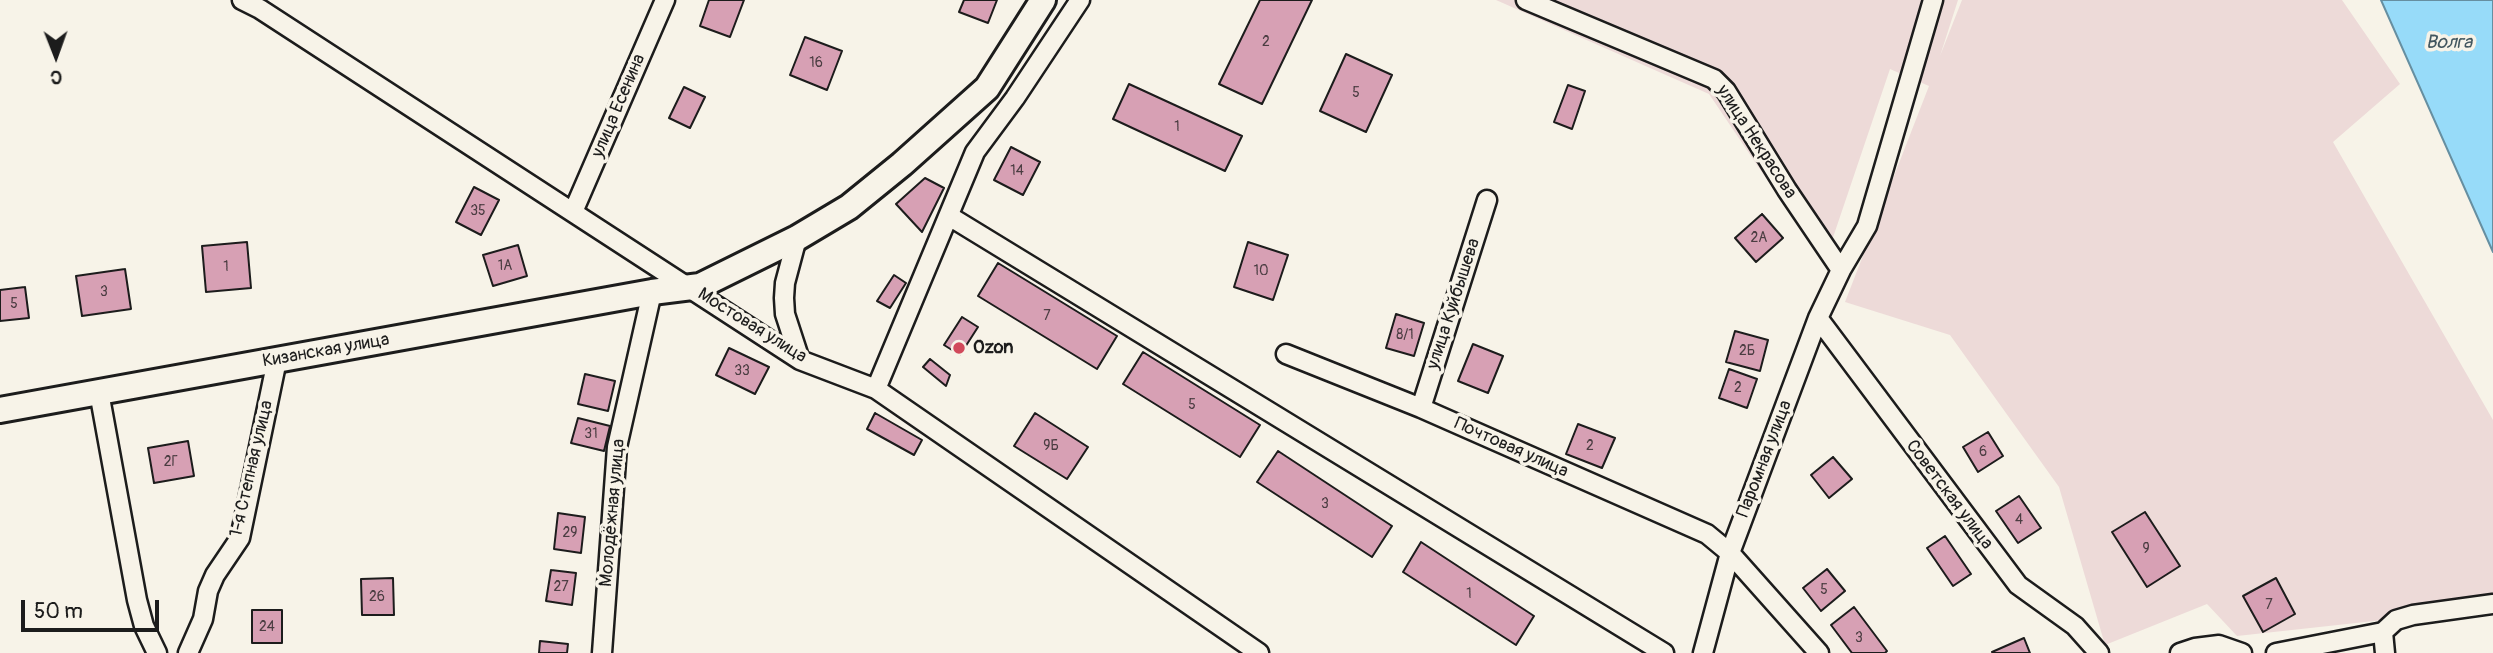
<!DOCTYPE html>
<meta charset="utf-8">
<style>
body{margin:0}
#map{position:relative;width:2493px;height:653px;overflow:hidden;background:#f7f3e8;font-family:Pangolin,sans-serif}
canvas{display:block}
.north{position:absolute;left:21px;top:21px;width:70px;height:70px;-webkit-text-stroke:5px #f7f3e8;paint-order:stroke;rotate:179deg;font-size:19px;font-weight:700;line-height:28px;text-align:center;color:#1c1c1c}
.north::after{content:'';display:block;margin:auto;width:24px;height:32px;background:#1c1c1c;clip-path:polygon(50% 0,100% 100%,50% 72%,0 100%)}
.scale{position:absolute;left:21px;top:600px;width:138px;height:32px;box-sizing:border-box;border:4px solid #1c1c1c;border-top:0;padding-left:9px;font-size:21px;line-height:24px;white-space:nowrap;color:#1c1c1c;-webkit-text-stroke:5px #f7f3e8;paint-order:stroke}
</style>
<div id="map">
<canvas width="2493" height="653"></canvas>
<div class="north">С</div>
<div class="scale">50 m</div>
</div>
<script>
const g = document.querySelector('canvas').getContext('2d');
g.lineJoin = 'round';
function fillPath(path, color) {
  g.fillStyle = color;
  g.fill(path, 'evenodd');
}
function toPath(rows) {
  const path = new Path2D();
  for (const r of rows) {
    path.moveTo(r[0], r[1]);
    for (let i = 2; i < r.length; i += 2) path.lineTo(r[i], r[i + 1]);
  }
  return path;
}
function trace(path, color, width, dash) {
  g.strokeStyle = color;
  g.lineWidth = width;
  g.lineCap = dash ? 'butt' : 'round';
  g.setLineDash(dash || []);
  g.stroke(path);
}
function write(font, color, halo, rows, align = 'center') {
  g.font = font + ' Pangolin,sans-serif';
  g.lineWidth = 7;
  g.setLineDash([]);
  g.textBaseline = 'middle';
  g.strokeStyle = halo;
  g.fillStyle = color;
  for (const [text, x, y, turn = 0] of rows) {
    g.save();
    g.translate(x, y);
    g.rotate((+turn || 0) * Math.PI / 180);
    g.textAlign = isNaN(turn) ? turn : align;
    if (halo) g.strokeText(text, 0, 0);
    g.fillText(text, 0, 0);
    g.restore();
  }
}
fillPath(toPath([
 [1496,0,1958,0,1940,56,1962,0,2342,0,2400,84,2333,142,2493,420,2493,608,2237,636,2207,604,2105,645,2059,487,1950,335,1845,302,1929,86,1890,69,1824,264,1709,94]
]), '#eddad8');
const water = toPath([
 [2381,0,2493,0,2493,252,2381,0]
]);
fillPath(water, '#97dbf9');
trace(water, '#668fa1', 2);
const building = toPath([
 [709,0,744,0,730,37,700,26,709,0],
 [964,0,997,0,988,23,959,12,964,0],
 [1260,0,1312,0,1262,104,1219,84,1260,0],
 [805,37,842,51,827,90,790,75,805,37],
 [1346,54,1392,75,1366,132,1320,111,1346,54],
 [1129,84,1242,136,1225,171,1113,119,1129,84],
 [1568,85,1585,91,1572,129,1554,122,1568,85],
 [684,87,705,97,690,128,669,118,684,87],
 [1011,147,1040,162,1023,195,994,180,1011,147],
 [925,178,944,188,922,232,896,204,925,178],
 [474,187,499,200,481,235,456,222,474,187],
 [1762,214,1783,238,1756,262,1735,238,1762,214],
 [247,242,251,288,206,292,202,246,247,242],
 [1248,242,1288,255,1273,300,1234,287,1248,242],
 [518,245,527,276,493,286,483,255,518,245],
 [998,263,1117,336,1097,369,978,296,998,263],
 [125,269,131,309,82,316,76,276,125,269],
 [894,275,906,283,890,308,877,301,894,275],
 [25,287,29,318,0,321,0,290,25,287],
 [1396,314,1424,323,1414,356,1386,348,1396,314],
 [962,317,978,327,960,355,944,345,962,317],
 [1735,331,1768,340,1760,371,1726,362,1735,331],
 [1473,344,1503,356,1488,393,1458,381,1473,344],
 [729,348,769,367,755,394,716,375,729,348],
 [1143,352,1260,425,1240,457,1123,384,1143,352],
 [930,359,950,375,946,386,923,367,930,359],
 [1729,369,1757,379,1747,408,1719,398,1729,369],
 [585,374,615,381,608,411,578,404,585,374],
 [875,413,922,440,914,455,867,429,875,413],
 [1035,413,1088,447,1067,479,1014,446,1035,413],
 [578,418,610,426,604,451,571,443,578,418],
 [1578,424,1615,438,1602,468,1566,454,1578,424],
 [1988,432,2003,456,1978,472,1963,447,1988,432],
 [188,441,194,476,154,483,148,448,188,441],
 [1278,451,1392,526,1372,557,1257,482,1278,451],
 [1833,457,1852,479,1829,498,1811,475,1833,457],
 [2019,496,2041,528,2018,543,1996,511,2019,496],
 [2145,512,2180,566,2147,587,2112,532,2145,512],
 [558,513,585,517,581,553,554,549,558,513],
 [1945,536,1971,574,1953,586,1927,548,1945,536],
 [1421,542,1534,616,1516,645,1403,572,1421,542],
 [1827,569,1845,591,1821,611,1803,588,1827,569],
 [551,570,576,573,572,605,546,601,551,570],
 [393,578,394,615,362,615,361,579,393,578],
 [2276,578,2295,614,2263,632,2243,596,2276,578],
 [1854,607,1887,651,1885,653,1852,653,1831,625,1854,607],
 [252,610,282,610,282,643,252,643,252,610],
 [2024,638,2030,653,1993,653,1992,652,2024,638],
 [540,641,568,644,567,653,539,653,540,641]
]);
fillPath(building, '#d7a0b4');
trace(building, '#1c1c1c', 2);
const street = toPath([
 [242,0,260,9,800,360,876,389,1259,653],
 [1526,0,1714,79,1726,91,1787,190,1841,270],
 [573,212,665,0],
 [949,216,1664,653],
 [797,238,785,283,784,298,785,314,800,360],
 [1818,318,2018,585,2075,626,2099,653],
 [1286,354,1421,408,1707,534,1730,553,1819,653],
 [876,389,975,152,1015,98,1080,0],
 [99,392,137,600,144,626,157,653],
 [1421,408,1487,200],
 [2383,632,2385,653],
 [188,653,203,619,208,591,215,575,240,538,277,360],
 [602,653,617,447,652,292],
 [1703,653,1730,553,1818,318,1841,270,1867,226,1933,0],
 [2180,653,2195,648,2219,645,2242,653],
 [2276,653,2383,632,2396,620,2413,615,2493,604]
]);
const secondary = toPath([
 [0,410,652,292,700,286,797,238,849,207,902,164,987,88,1043,0]
]);
trace(street, '#1c1c1c', 23);
trace(secondary, '#1c1c1c', 30);
trace(street, '#f7f3e8', 18);
trace(secondary, '#f7f3e8', 24);
for (const [x, y, r, color] of [
 [959,348,7,"#d1495b"]
]) {
  const dot = new Path2D();
  dot.arc(x, y, r, 0, 2 * Math.PI);
  g.fillStyle = color;
  g.fill(dot);
  trace(dot, '#f7f3e8', 2.5);
}
write('14px', '#4b3d42', null, [
 ["2",1266,42],
 ["16",816,63],
 ["5",1356,93],
 ["1",1177,127],
 ["14",1017,171],
 ["35",478,211],
 ["2А",1759,238],
 ["1А",505,266],
 ["1",226,267],
 ["10",1261,271],
 ["3",104,292],
 ["5",14,304],
 ["7",1047,316],
 ["8/1",1405,335],
 ["2Б",1747,351],
 ["33",742,371],
 ["2",1738,388],
 ["5",1192,405],
 ["31",591,434],
 ["9Б",1051,446],
 ["2",1590,446],
 ["6",1983,452],
 ["2Г",171,462],
 ["3",1325,504],
 ["4",2019,520],
 ["29",570,533],
 ["9",2146,549],
 ["27",561,587],
 ["5",1824,590],
 ["1",1469,594],
 ["26",377,597],
 ["7",2269,605],
 ["24",267,627],
 ["3",1859,638]
]);
write('18px', '#1c1c1c', '#f7f3e8', [
 ["улица Есенина",619,106,-67],
 ["улица Некрасова",1756,142,57],
 ["улица Куйбышева",1454,304,-72],
 ["Мостовая улица",752,326,32],
 ["Кизанская улица",326,351,-10],
 ["Почтовая улица",1511,448,24],
 ["Паромная улица",1765,459,-69],
 ["1-я Степная улица",252,469,-77],
 ["Советская улица",1949,495,53],
 ["Молодёжная улица",613,513,-85]
]);
write('bold 18px', '#1c1c1c', '#f7f3e8', [
 ["Ozon",973,348]
], 'left');
write('italic 19px', '#41555e', '#f7f3e8', [
 ["Волга",2449,43]
]);
</script>
